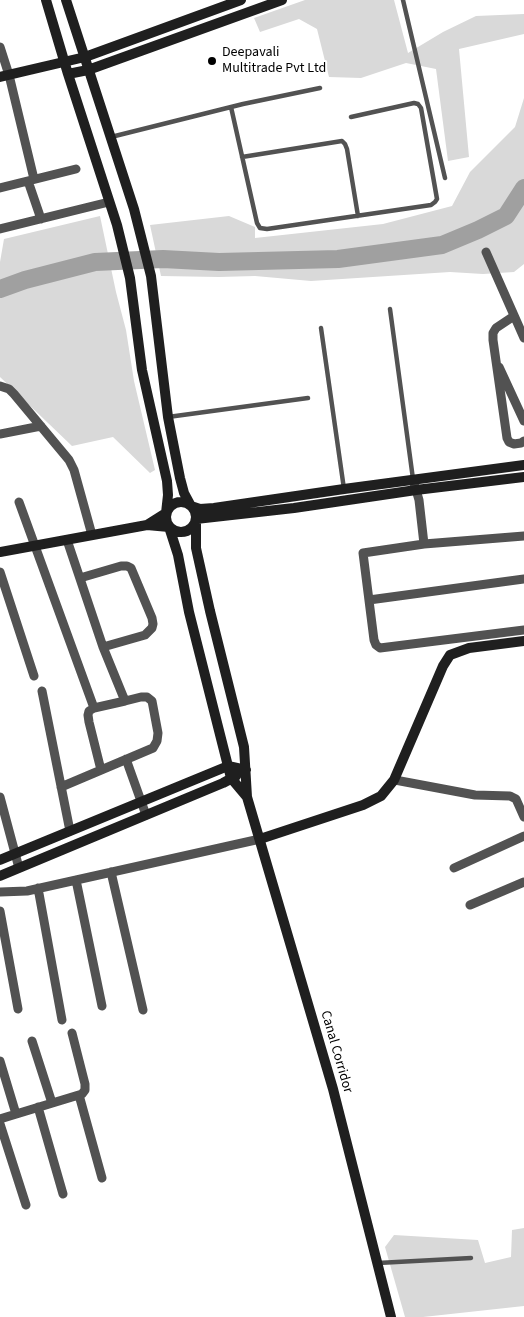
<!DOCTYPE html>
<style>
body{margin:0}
canvas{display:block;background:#fff}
</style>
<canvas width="524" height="1317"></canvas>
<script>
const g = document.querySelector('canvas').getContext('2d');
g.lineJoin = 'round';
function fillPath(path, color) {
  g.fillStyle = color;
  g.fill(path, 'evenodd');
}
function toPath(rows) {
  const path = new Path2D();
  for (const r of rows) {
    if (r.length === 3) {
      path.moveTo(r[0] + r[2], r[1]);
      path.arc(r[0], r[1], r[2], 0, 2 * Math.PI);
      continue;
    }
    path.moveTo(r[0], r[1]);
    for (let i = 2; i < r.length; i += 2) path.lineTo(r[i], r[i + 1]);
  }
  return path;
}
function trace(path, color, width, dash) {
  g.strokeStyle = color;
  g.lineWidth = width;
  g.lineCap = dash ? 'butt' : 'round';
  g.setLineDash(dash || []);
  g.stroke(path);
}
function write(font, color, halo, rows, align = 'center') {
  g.font = font + ' "Source Sans 3",sans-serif';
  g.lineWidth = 4;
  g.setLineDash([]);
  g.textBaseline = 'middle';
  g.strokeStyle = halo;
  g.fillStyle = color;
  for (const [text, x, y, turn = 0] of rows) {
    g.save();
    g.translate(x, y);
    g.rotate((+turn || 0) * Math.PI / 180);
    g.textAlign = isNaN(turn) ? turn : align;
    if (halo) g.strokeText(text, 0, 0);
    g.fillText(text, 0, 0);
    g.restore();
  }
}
fillPath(toPath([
 [305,0,394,0,408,53,443,32,476,16,524,14,524,34,459,49,469,157,448,161,436,69,406,63,361,78,329,77,317,29,299,19,260,32,254,18],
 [524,98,524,264,514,272,483,274,450,272,311,281,255,276,219,277,161,276,150,225,229,216,255,227,255,238,383,224,452,206,470,172,515,127],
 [100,216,116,292,126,330,134,381,155,470,150,473,113,437,72,446,0,377,0,262,4,239],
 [524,1228,524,1306,423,1317,405,1317,385,1247,394,1235,478,1240,485,1263,511,1257,512,1230]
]), '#d9d9d9');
trace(toPath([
 [0,289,25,280,95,262,163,259,219,262,338,259,442,245,478,230,506,216,524,188]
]), '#a0a0a0', 18);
trace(toPath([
 [403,0,445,178],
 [231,107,257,223,260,228,267,229,431,205,435,202,437,199,421,108,418,104,414,103,351,117],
 [111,137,243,104,320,88],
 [242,157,342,141,345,144,347,149,358,216],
 [390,309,413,479],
 [321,328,344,489],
 [168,417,308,398],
 [378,1263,471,1258]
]), '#525252', 4.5);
trace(toPath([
 [0,47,9,75,34,179],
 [28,181,41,219],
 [0,188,76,169],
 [0,229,109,202],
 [486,252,524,338],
 [514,316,496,328,493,333,493,340,507,438,509,442,514,444,521,443,524,441],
 [499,367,524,421],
 [0,386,9,389,14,394,69,460,74,470,92,535],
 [0,434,41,426],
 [414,483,419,500,424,544],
 [19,502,94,708],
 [524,536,424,544,363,553,374,640,376,645,380,648,524,630],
 [67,540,103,647,125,701],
 [0,572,34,676],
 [80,578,121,566,127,566,131,568,152,618,153,624,152,628,145,635,103,647],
 [369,600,524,579],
 [42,691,70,831],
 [126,759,146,815],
 [395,780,475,795,510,796,516,799,524,817],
 [61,787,153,748,157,741,158,733,152,701,147,697,141,697,125,701,94,708,89,711,88,715,89,722,101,770],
 [0,797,19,868],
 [454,868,524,836],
 [111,872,143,1010],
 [76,880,102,1006],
 [38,888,62,1020],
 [0,892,27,891,260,839],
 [470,905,524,882],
 [0,911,18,1009],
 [32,1041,52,1103],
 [0,1061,16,1114],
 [79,1095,102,1178],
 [38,1107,63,1194],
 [0,1119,82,1094,85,1090,85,1084,72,1033],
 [0,1124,26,1205]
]), '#525252', 9);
trace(toPath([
 [46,0,68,74,117,225,130,278,142,370,167,481,168,495,166,513,147,525],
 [66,0,134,209,151,276,168,417,180,478,184,493,191,506,200,509,214,508,344,489,524,465],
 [68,74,88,70,282,0],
 [0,77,85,57,241,0],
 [181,517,15],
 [0,552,147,525,169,527,178,555,189,612,231,778,247,797],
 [260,839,363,805,381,796,394,780,443,666,450,655,469,648,524,641],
 [0,860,228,766,246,770],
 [0,876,223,783,236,776],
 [391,1317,333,1089,247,797,244,747,210,611,196,548,196,519,294,508,416,490,524,477]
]), '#1f1f1f', 10);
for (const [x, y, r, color] of [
 [212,61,5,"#000"]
]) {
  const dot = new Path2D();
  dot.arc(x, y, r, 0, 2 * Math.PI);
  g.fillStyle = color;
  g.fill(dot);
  trace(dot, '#fff', 2);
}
write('14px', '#000', '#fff', [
 ["Deepavali",222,53],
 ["Multitrade Pvt Ltd",222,69]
], 'left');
write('14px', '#000', '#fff', [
 ["Canal Corridor",336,1052,74]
]);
</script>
